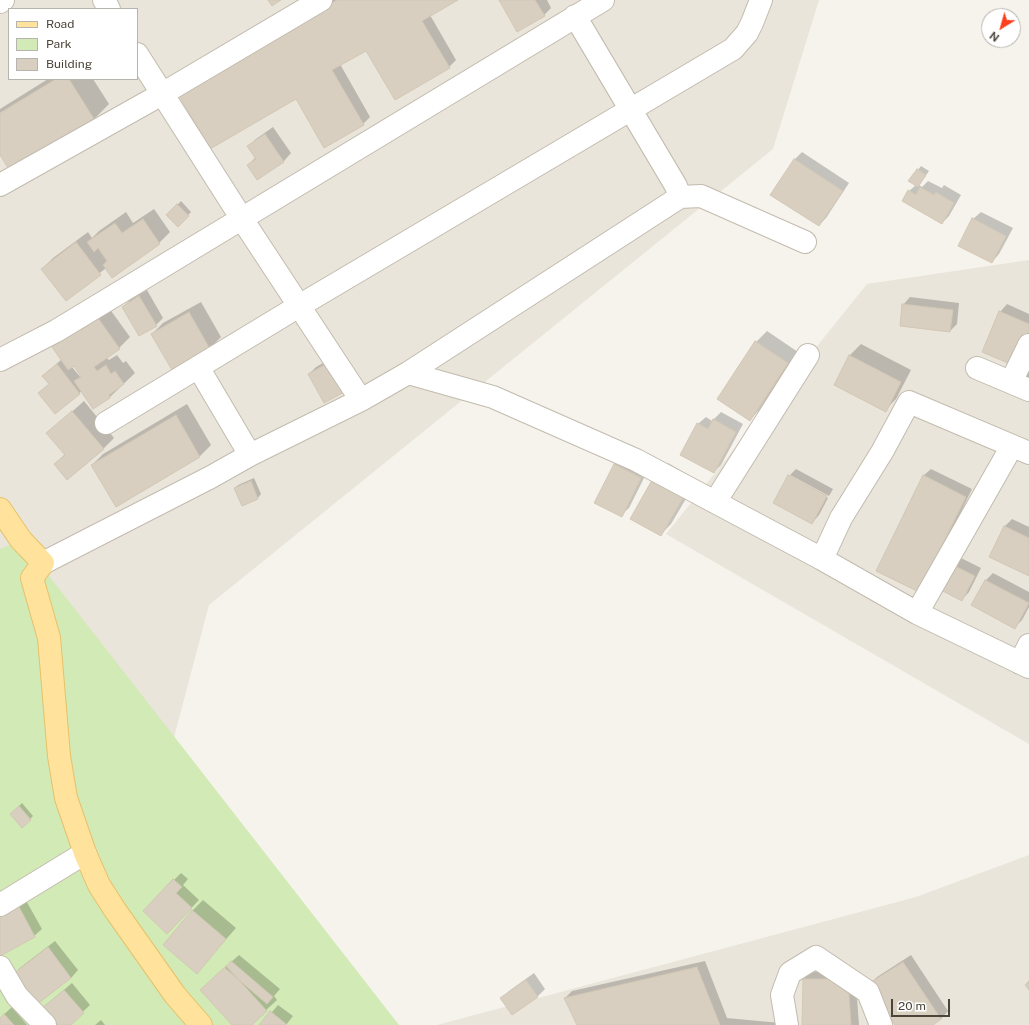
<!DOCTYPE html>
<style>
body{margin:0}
#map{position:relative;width:1029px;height:1025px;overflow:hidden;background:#f6f3ec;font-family:"Public Sans",sans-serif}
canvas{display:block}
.legend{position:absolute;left:8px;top:8px;width:130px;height:72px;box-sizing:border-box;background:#fff;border:1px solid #b7b4b0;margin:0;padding:5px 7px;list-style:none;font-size:12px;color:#4b4439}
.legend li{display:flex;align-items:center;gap:8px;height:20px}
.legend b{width:20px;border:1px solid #b7b4b0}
.north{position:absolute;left:981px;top:8px;width:40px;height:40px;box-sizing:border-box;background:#fff;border:1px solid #b7b4b0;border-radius:50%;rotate:217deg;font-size:11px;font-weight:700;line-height:16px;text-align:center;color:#4b4439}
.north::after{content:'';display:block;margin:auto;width:14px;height:18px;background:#fc3f1d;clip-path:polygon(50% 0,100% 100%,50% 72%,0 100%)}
.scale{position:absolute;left:891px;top:999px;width:59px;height:18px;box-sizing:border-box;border:2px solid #4b4439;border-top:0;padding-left:5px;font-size:12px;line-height:14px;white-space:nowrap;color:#4b4439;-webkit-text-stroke:3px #fff;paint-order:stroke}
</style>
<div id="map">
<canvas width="1029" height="1025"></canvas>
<ul class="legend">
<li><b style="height:5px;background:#ffe39c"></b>Road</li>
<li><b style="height:11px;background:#d2eab5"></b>Park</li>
<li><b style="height:11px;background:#d8cfc1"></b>Building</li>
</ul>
<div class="north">N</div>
<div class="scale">20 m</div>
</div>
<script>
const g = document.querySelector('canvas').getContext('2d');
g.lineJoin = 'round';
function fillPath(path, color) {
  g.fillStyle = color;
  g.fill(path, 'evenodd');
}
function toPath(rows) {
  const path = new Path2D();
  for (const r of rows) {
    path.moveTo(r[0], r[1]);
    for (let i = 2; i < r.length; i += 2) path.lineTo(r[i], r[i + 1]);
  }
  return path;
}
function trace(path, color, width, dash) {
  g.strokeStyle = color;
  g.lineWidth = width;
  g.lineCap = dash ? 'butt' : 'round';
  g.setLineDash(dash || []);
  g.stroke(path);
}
fillPath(toPath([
 [0,0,819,0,773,149,209,605,167,764,0,1025],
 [9,9,137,9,137,79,9,79],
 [1029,260,1029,744,666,534,867,284],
 [1029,855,1029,1025,437,1025,916,897]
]), '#eae5da');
fillPath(toPath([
 [21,540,399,1025,0,1025,0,549]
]), '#d2eab5');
fillPath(toPath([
 [333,0,456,0,430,15,456,60,449,67,366,49,340,64,370,117,363,124,296,98,186,85],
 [500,0,547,0,551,8,544,15],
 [48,79,93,79,109,104,94,119,10,170,0,153,0,109],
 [273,127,291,153,284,161,258,179,248,165,255,158,249,146,256,139],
 [802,152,849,183,826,218,819,225,794,160],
 [921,166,929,171,919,185,922,187,928,181,942,188,944,185,961,195,949,216,942,223,909,191,916,185,910,180],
 [181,201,191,212,178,225,168,215],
 [154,209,170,232,159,243,106,268,66,300,42,269,53,258,88,232,92,238,99,231,126,212,133,223],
 [981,212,1013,228,999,254,992,262,973,219],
 [147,290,163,318,156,325,123,307,130,300],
 [910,297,959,303,957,324,950,331,903,305],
 [201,302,221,337,210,348,152,334,163,323],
 [1007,304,1029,314,1029,341,1000,312],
 [109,308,130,337,119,348,106,357,109,360,117,355,123,363,126,361,135,373,110,397,82,391,55,413,39,393,50,383,43,376,62,359,53,347,64,336],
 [74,365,82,377,81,378,72,367],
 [767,331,798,352,761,408,750,420,756,342],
 [861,344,911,370,896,399,885,410,835,384,850,355],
 [339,354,355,382,309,374,316,367],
 [1029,356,1029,385,1015,378],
 [84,401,114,438,103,449,55,464,65,454,48,433],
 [187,404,211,445,200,456,116,506,92,465,103,454],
 [721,412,743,424,721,465,714,472,698,424,706,417,712,421],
 [622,457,648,470,629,508,621,515,595,502,615,464],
 [668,463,697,480,671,524,660,535,657,474],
 [796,469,833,489,829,496,790,475,790,478,828,498,819,515,812,523,789,476],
 [931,469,972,489,926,583,923,476],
 [254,478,261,494,258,498,242,505,235,488,238,485],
 [1012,519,1029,527,1029,575,1005,526],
 [959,557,981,568,969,592,962,599,940,588],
 [993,573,1029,592,1029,607,1022,620,1015,627,986,580],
 [22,803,33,816,30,819,14,811],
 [181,873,188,879,183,885,199,900,174,926,174,880],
 [24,897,42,929,34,936,0,953,0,910],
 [203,900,236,928,197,972,192,911],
 [55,941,78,970,71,978,14,974,21,967],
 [239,955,280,989,274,996,277,1000,250,1025,233,1025,212,979],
 [911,955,948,1011,941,1019,931,1025,896,1025,870,984,877,977],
 [705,961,727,1018,791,1024,791,1025,578,1025,565,998,572,991],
 [811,972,855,972,859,1025,803,1025,804,979],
 [534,973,545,989,538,996,513,1014,502,998,509,991],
 [72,983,90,1005,69,1025,45,1006],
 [278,1005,293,1016,286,1025,261,1025],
 [12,1007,27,1025,0,1025,0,1018],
 [101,1020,105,1025,95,1025]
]), '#0003');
const building = toPath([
 [268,0,281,0,272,6,268,0],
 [337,0,458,0,422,21,450,68,395,100,366,51,332,70,364,125,324,148,296,99,210,149,177,92,337,0],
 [499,0,535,0,545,16,517,32,499,0],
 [56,79,69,79,94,119,10,171,0,155,0,113,56,79],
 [265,134,284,162,257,180,247,165,256,159,247,146,265,134],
 [794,159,843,191,819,226,770,195,794,159],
 [917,169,926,175,918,187,908,181,917,169],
 [920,187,934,195,936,192,954,203,942,224,902,201,908,190,916,195,920,187],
 [177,204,189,216,178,227,166,215,177,204],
 [972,218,1006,236,992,263,958,246,972,218],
 [143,219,160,244,112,278,103,265,107,261,98,248,94,252,87,242,115,223,122,233,143,219],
 [76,242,101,275,66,301,41,269,76,242],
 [139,296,157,326,139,336,122,307,139,296],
 [902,304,953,310,950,332,900,326,902,304],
 [999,311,1029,324,1029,333,1015,366,982,352,999,311],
 [189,312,210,349,172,370,151,334,189,312],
 [98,318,120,349,94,367,97,371,106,365,111,374,115,371,124,384,109,395,110,398,93,409,74,381,81,377,74,366,68,370,52,347,80,328,81,330,98,318],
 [755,341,788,363,750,421,717,399,755,341],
 [849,355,901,382,886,412,834,385,849,355],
 [332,361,348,390,324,403,308,374,332,361],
 [57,364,80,394,55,414,38,393,49,384,42,376,57,364],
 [72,411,104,449,67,480,54,464,65,455,46,433,72,411],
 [176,415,200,457,116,507,91,465,176,415],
 [713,419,736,432,714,473,680,455,697,423,708,429,713,419],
 [614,464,641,478,622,517,594,503,614,464],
 [656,473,687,491,661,536,630,519,656,473],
 [788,475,827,496,812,524,773,503,788,475],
 [923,475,966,497,919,592,876,571,923,475],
 [251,481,258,499,242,506,234,488,251,481],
 [1004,526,1029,538,1029,576,989,557,1004,526],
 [951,564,975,576,962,601,939,589,951,564],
 [985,580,1029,603,1015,629,971,605,985,580],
 [19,806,31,820,22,828,10,814,19,806],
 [173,879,182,887,176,893,192,908,167,934,143,911,173,879],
 [17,903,35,937,0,956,0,912,17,903],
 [192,910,226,939,197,974,163,945,192,910],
 [48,947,71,978,36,1005,13,974,48,947],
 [231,961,273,997,267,1004,225,968,231,961],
 [903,962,941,1019,933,1025,895,1025,868,984,903,962],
 [226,966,267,1011,252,1025,232,1025,200,990,226,966],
 [697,967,720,1025,577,1025,564,998,697,967],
 [803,979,848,979,851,1025,802,1025,803,979],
 [526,980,538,997,512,1015,500,998,526,980],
 [1029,981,1029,990,1025,985,1029,981],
 [64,990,84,1013,71,1025,46,1025,36,1013,64,990],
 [270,1011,286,1024,286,1025,259,1025,270,1011],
 [4,1014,14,1025,0,1025,0,1018,4,1014]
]);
fillPath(building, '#d8cfc1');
trace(building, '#d3c7b4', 1);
const minor = toPath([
 [104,0,109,9],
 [0,2,3,0],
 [575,16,676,186,680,197],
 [137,54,242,219,361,400],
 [0,185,162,94,321,0],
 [0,360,56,331,603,0],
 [198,367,250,455],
 [977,368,1029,390],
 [408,373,493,397,636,460,822,559,917,613,1029,667],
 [1011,382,1029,345],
 [106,423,299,306,733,49,747,33,752,23,761,0],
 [715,502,808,355],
 [822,559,841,518,882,452,909,402,1029,453],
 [43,563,211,477,250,455,361,400,408,373,680,197,701,196,805,242],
 [917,613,1012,446],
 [1020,663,1029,645],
 [0,905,85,853],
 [0,967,17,996,45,1025],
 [787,1025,782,995,790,973,816,957,868,992,881,1025]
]);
const major = toPath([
 [0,509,21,540,43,563,32,578,49,638,59,756,66,798,85,853,99,885,115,910,175,995,201,1025]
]);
trace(minor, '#c2bbae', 24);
trace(major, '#e6c16a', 24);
trace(minor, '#fff', 22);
trace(major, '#ffe39c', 22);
</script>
